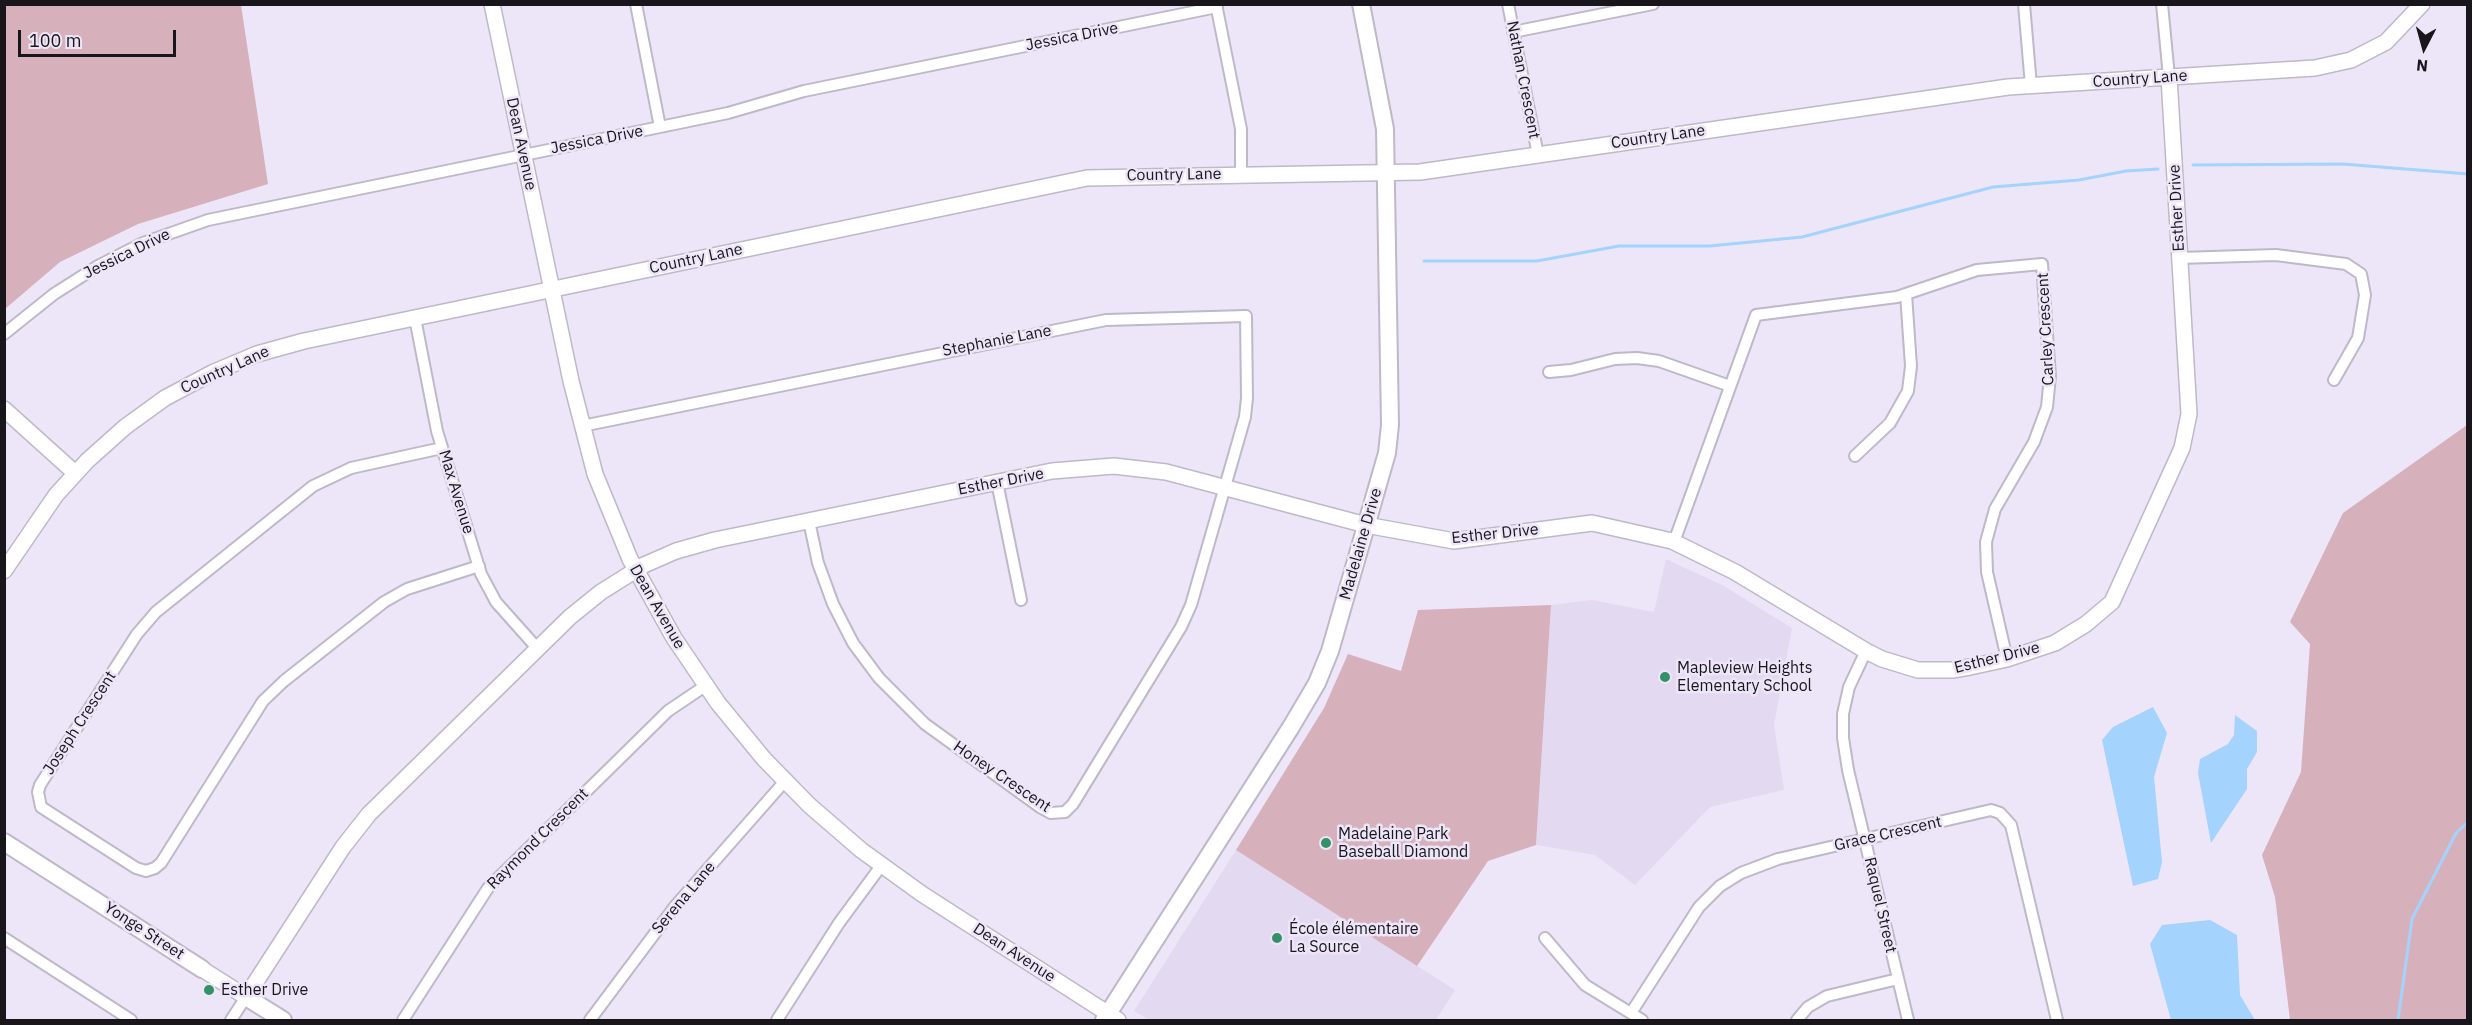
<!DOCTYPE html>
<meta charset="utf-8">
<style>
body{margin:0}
#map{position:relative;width:2472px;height:1025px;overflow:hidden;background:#ede6f8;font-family:"IBM Plex Sans",sans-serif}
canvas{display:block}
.frame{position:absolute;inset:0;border:6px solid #18151b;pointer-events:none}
.north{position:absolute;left:2394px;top:18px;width:60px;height:60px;-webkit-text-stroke:4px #ede6f8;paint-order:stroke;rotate:186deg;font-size:16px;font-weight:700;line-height:24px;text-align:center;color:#18151b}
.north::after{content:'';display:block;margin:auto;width:21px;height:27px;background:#18151b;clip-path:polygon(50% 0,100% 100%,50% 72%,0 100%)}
.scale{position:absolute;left:18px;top:30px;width:158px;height:27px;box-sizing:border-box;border:3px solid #18151b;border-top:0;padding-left:8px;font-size:18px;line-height:21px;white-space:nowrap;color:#18151b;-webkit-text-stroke:4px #ede6f8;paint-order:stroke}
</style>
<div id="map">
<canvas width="2472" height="1025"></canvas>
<div class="frame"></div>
<div class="north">N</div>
<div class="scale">100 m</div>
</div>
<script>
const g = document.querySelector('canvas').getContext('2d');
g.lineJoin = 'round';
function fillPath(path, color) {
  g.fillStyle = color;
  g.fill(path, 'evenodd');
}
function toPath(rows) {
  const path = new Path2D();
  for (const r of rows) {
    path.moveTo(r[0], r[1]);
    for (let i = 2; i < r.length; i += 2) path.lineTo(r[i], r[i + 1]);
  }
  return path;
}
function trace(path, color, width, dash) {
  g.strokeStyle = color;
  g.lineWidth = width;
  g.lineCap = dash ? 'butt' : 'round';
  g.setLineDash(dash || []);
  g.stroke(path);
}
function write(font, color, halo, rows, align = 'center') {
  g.font = font + ' "IBM Plex Sans",sans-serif';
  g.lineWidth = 5;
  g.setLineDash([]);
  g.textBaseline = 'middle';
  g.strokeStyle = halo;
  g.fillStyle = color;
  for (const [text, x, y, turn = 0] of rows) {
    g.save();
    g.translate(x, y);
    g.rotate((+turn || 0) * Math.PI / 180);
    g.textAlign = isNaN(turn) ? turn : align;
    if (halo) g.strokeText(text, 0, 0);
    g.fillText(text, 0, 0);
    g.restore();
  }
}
fillPath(toPath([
 [1666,559,1724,586,1792,628,1774,725,1784,790,1710,807,1635,885,1595,855,1536,845,1551,605,1592,600,1654,612],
 [1236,850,1455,990,1436,1020,1149,1020,1134,1011]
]), '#e3daf2');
fillPath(toPath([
 [5,4,241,5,268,184,138,224,60,262,5,309],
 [2467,425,2467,1020,2290,1020,2275,897,2262,855,2301,772,2310,644,2290,622,2343,513],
 [1551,605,1536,845,1488,861,1417,966,1236,850,1324,708,1348,654,1401,671,1418,610]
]), '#d6b0bb');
fillPath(toPath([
 [2153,707,2167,733,2154,777,2162,862,2158,879,2133,886,2102,740,2113,727],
 [2235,715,2257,731,2257,752,2247,769,2247,789,2211,843,2198,773,2200,759,2228,744,2234,735],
 [2210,920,2237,935,2240,995,2255,1020,2171,1020,2150,944,2162,925]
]), '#a4d3fd');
trace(toPath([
 [2193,165,2343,164,2468,174],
 [1424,261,1537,261,1619,246,1710,246,1802,237,1993,187,2079,180,2126,171,2158,169],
 [2398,1020,2412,919,2456,833,2468,822]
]), '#a4d3fd', 3);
const street = toPath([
 [636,4,660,127],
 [1216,4,1241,129,1241,175],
 [1508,4,1538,155],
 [2024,4,2031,86],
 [2162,4,2169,77],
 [1513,32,1653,4],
 [2179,258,2276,255,2346,264,2361,274,2365,295,2358,338,2334,380],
 [415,318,437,431,481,574,496,602,537,648],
 [4,334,54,294,98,266,143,243,208,220,728,113,804,91,1217,7],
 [1549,372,1571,370,1615,359,1637,358,1659,361,1730,386],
 [582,426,1106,320,1246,316,1247,398,1245,417,1191,605,1181,627,1073,804,1065,812,1051,813,1040,807,925,724,879,678,853,643,833,604,818,563,809,521],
 [442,448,351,468,313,486,156,612,137,634,40,785,38,792,41,807,136,868,146,871,155,868,161,863,263,701,284,681,384,602,407,589,479,566],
 [1855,456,1890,423,1908,391,1911,366,1906,294],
 [997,482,1021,600],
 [1674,542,1756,315,1897,297,1977,270,2042,264,2050,376,2047,407,2034,442,1995,509,1986,542,1987,572,2007,659],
 [1866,651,1849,687,1843,714,1843,738,1848,770,1908,1020],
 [4,938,131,1020],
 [1545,938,1585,985,1642,1020],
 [1631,1013,1699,907,1720,886,1741,873,1778,859,1991,810,2000,813,2011,825,2057,1020],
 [231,1020,246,997],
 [403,1020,488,888,668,711,705,686],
 [590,1020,676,905,785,781],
 [777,1020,839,923,881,866],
 [1797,1020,1808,1007,1827,996,1898,979]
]);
const secondary = toPath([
 [492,4,571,381,595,474,630,559,674,638,718,703,764,759,809,805,861,850,922,894,1118,1020],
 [4,409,75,473],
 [4,571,56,495,87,461,125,427,165,398,212,373,257,354,304,341,1087,178,1420,172,2008,87,2315,68,2351,60,2386,42,2422,4],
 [202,969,246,997,343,847,369,814,570,617,601,592,644,565,676,551,715,540,1052,471,1114,466,1166,472,1366,525,1454,541,1592,523,1672,541,1735,572,1866,651,1882,659,1918,670,1952,670,1970,667,2007,659,2055,643,2086,624,2112,602,2182,448,2189,414,2169,77]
]);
const primary = toPath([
 [4,842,202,969],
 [246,997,283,1020],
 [1104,1020,1291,727,1317,683,1330,651,1387,453,1390,425,1385,129,1361,4]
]);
trace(street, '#beb8c8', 14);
trace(secondary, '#beb8c8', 18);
trace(primary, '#beb8c8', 20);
trace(street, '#fff', 10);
trace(secondary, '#fff', 15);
trace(primary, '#fff', 16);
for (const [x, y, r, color] of [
 [1665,677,6,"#339168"],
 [1326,843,6,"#339168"],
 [1277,938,6,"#339168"],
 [209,990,6,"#339168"]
]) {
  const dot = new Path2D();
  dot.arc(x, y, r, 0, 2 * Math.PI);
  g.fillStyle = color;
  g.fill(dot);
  trace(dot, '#ede6f8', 2);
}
write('16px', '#18151b', '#ede6f8', [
 ["Jessica Drive",1072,37,-11],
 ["Country Lane",2140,79,-4],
 ["Nathan Crescent",1523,80,79],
 ["Country Lane",1658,137,-8],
 ["Jessica Drive",597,140,-11],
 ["Dean Avenue",521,144,78],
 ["Country Lane",1174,175,-1],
 ["Esther Drive",2177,208,-93],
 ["Jessica Drive",127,254,-26],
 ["Country Lane",696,259,-12],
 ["Carley Crescent",2046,329,-93],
 ["Stephanie Lane",997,341,-11],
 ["Country Lane",225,370,-24],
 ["Esther Drive",1001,482,-11],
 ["Max Avenue",456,492,73],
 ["Esther Drive",1495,534,-6],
 ["Madelaine Drive",1361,544,-74],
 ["Dean Avenue",657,607,60],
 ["Esther Drive",1997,658,-14],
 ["Joseph Crescent",80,723,-57],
 ["Honey Crescent",1002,777,34],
 ["Grace Crescent",1888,834,-13],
 ["Raymond Crescent",538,839,-45],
 ["Serena Lane",684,898,-50],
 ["Raquel Street",1880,905,77],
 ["Yonge Street",144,931,33],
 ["Dean Avenue",1014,953,33]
]);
write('16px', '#18151b', '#ede6f8', [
 ["Mapleview Heights",1677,668],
 ["Elementary School",1677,686],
 ["Madelaine Park",1338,834],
 ["Baseball Diamond",1338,852],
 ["École élémentaire",1289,929],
 ["La Source",1289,947],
 ["Esther Drive",221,990]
], 'left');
</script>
